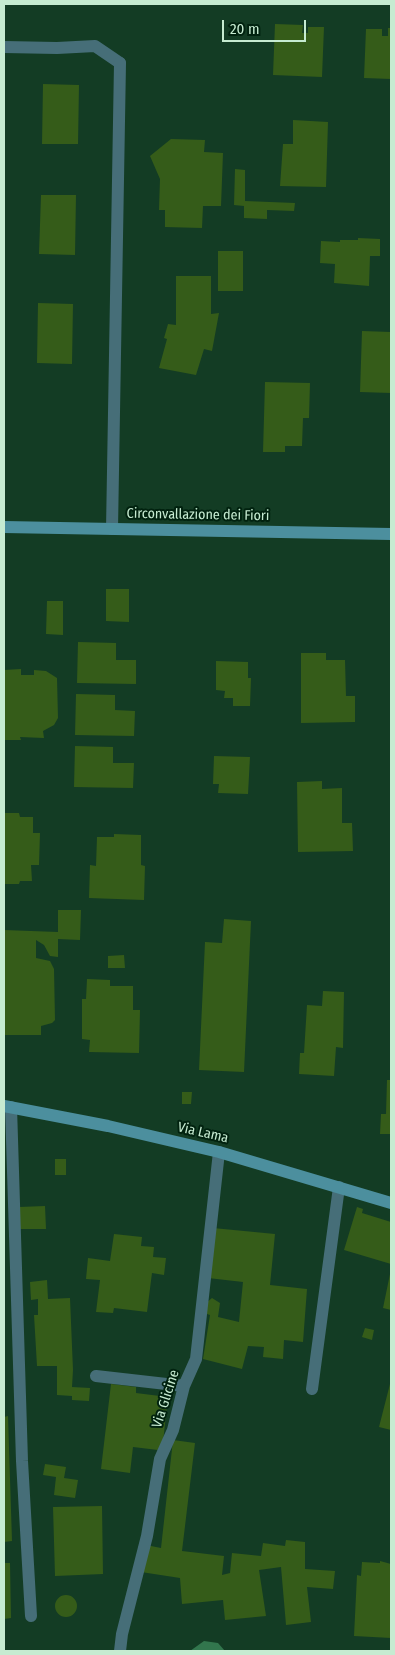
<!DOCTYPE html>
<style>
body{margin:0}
#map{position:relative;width:395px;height:1655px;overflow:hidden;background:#133c24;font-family:"Fira Sans Condensed",sans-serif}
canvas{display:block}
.frame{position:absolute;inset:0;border:5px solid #c6ebd1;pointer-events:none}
.scale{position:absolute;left:222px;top:20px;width:84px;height:22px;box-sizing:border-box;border:2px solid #c6ebd1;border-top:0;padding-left:6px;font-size:15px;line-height:18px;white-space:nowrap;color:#c6ebd1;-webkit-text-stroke:4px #01220f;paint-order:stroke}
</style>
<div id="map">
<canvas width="395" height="1655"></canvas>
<div class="frame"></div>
<div class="scale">20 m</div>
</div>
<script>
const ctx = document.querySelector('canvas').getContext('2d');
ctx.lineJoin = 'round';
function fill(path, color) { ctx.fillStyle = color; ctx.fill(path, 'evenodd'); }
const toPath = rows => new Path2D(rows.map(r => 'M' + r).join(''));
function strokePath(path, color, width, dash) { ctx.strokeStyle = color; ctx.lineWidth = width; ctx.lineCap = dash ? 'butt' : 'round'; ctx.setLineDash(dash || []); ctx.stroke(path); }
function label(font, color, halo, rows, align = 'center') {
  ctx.font = font + ' "Fira Sans Condensed",sans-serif'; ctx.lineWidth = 4; ctx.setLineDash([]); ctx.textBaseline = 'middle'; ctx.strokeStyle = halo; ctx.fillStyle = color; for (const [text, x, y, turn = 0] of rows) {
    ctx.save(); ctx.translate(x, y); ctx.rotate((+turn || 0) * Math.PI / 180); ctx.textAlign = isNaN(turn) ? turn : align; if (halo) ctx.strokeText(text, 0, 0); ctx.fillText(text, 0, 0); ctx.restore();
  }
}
fill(toPath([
 [204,1641,218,1643,225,1651,190,1651]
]), '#32764d');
fill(toPath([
 [275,24,303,25,302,33,308,33,308,27,324,27,322,77,273,75],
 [388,28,391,28,391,79,364,78,366,29,382,29,382,36,388,36],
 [43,84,79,85,78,144,42,144],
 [293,120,328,122,326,187,280,186,283,144,293,144],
 [171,139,205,140,204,152,223,153,221,206,203,206,202,228,165,227,165,210,159,210,160,179,150,156],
 [235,169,245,170,245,201,295,203,294,211,267,210,267,219,244,218,244,206,234,205],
 [41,195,76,195,75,255,39,254],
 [358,238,380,239,380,256,370,256,369,286,334,283,335,264,320,263,321,241,340,242,340,240,358,240],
 [218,251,243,251,243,291,218,291],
 [176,276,211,276,211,314,219,313,212,351,204,349,196,375,159,368,167,339,164,338,168,324,176,325],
 [38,303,73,304,72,364,37,363],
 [362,331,391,332,391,393,360,392],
 [265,382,310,383,309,418,303,418,302,446,285,446,285,452,263,452],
 [106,589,129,589,129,622,106,621],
 [47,601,63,601,63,635,46,634],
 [78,642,116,643,116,660,136,660,136,684,77,683],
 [301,653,326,653,326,660,345,660,346,696,355,696,355,722,301,723],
 [216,661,248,662,248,678,251,678,250,706,233,706,233,698,224,698,225,691,216,690],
 [21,669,21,675,34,675,34,670,46,671,57,678,58,718,54,725,43,731,44,738,20,737,21,740,4,740,4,670],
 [76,694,115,695,115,710,135,711,134,736,75,735],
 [75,746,113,747,113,763,134,763,133,788,74,787],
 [214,756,250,757,248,794,218,793,219,784,213,784],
 [322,781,322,789,342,788,342,823,352,823,353,851,298,852,297,782],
 [4,813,19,813,20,817,33,817,33,833,40,833,39,865,31,865,32,881,20,881,19,884,4,884],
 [114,834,141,835,141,865,145,866,144,900,89,898,90,865,96,866,97,837,114,837],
 [58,910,81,910,80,940,58,939,58,957,50,956,44,945,36,940,36,958,50,961,54,969,55,1020,52,1023,41,1026,41,1035,4,1035,4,930,58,932],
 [224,919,251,921,244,1072,199,1070,205,942,222,943],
 [124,955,125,968,108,968,108,956],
 [87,979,110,980,110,986,133,986,133,1010,140,1010,139,1053,89,1052,90,1040,82,1039,82,999,86,999],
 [323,991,344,992,343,1048,336,1047,334,1076,299,1074,300,1053,304,1053,307,1005,322,1006],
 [387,1080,391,1080,391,1134,380,1134,381,1114,386,1114],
 [182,1092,192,1092,191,1104,182,1104],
 [55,1159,66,1159,66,1175,55,1175],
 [45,1206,46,1229,20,1229,19,1207],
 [357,1207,363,1209,362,1213,391,1222,391,1264,344,1250],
 [213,1228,275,1234,270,1285,307,1289,303,1342,284,1340,283,1359,263,1357,264,1347,248,1346,242,1369,203,1359,210,1315,204,1313,206,1303,212,1298,220,1303,218,1317,239,1322,243,1282,208,1278],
 [114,1234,142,1237,141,1246,154,1247,153,1257,166,1258,164,1275,152,1273,147,1312,114,1308,113,1313,96,1312,100,1280,86,1279,88,1258,110,1261],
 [390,1274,391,1274,391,1310,383,1308],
 [47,1280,48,1299,70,1298,73,1370,72,1387,90,1388,89,1401,72,1400,72,1396,57,1395,57,1366,37,1366,34,1315,38,1315,38,1299,31,1300,30,1282],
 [365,1328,374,1330,372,1340,362,1337],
 [391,1380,391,1430,379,1427],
 [111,1384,136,1387,136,1393,168,1397,163,1442,158,1450,133,1447,130,1473,101,1469],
 [8,1416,12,1541,4,1542,4,1417],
 [173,1440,195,1443,182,1551,224,1556,222,1575,230,1573,232,1553,261,1556,263,1543,285,1546,286,1540,305,1542,305,1569,335,1571,333,1589,307,1587,311,1622,286,1625,281,1567,259,1570,266,1616,225,1620,223,1600,182,1604,180,1578,141,1572,146,1545,161,1548],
 [45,1464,66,1467,64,1478,78,1480,75,1498,54,1495,56,1477,43,1475],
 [102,1506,103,1574,55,1576,53,1507],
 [380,1561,391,1564,391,1638,354,1636,357,1575,361,1576,362,1562,380,1563],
 [4,1563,10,1563,11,1618,4,1619],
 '55 1606a11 11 0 1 1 22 0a11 11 0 1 1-22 0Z'
]), '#355c19');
strokePath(toPath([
 [4,47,57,48,95,46,120,63]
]), '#466e78', 12);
strokePath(toPath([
 [112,529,120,63],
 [11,1107,22,1461,31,1616],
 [96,1376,184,1386],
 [312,1389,339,1187],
 [120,1651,122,1634,147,1536,160,1459,173,1430,184,1386,196,1359,219,1152]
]), '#466e78', 12);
strokePath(toPath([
 [4,527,391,534],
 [4,1106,108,1126,219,1152,391,1203]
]), '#4c8f9e', 12);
label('14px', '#c6ebd1', '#01220f', [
 ["Circonvallazione dei Fiori",198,515,1],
 ["Via Lama",203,1133,13],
 ["Via Glicine",166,1399,-72]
]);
</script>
